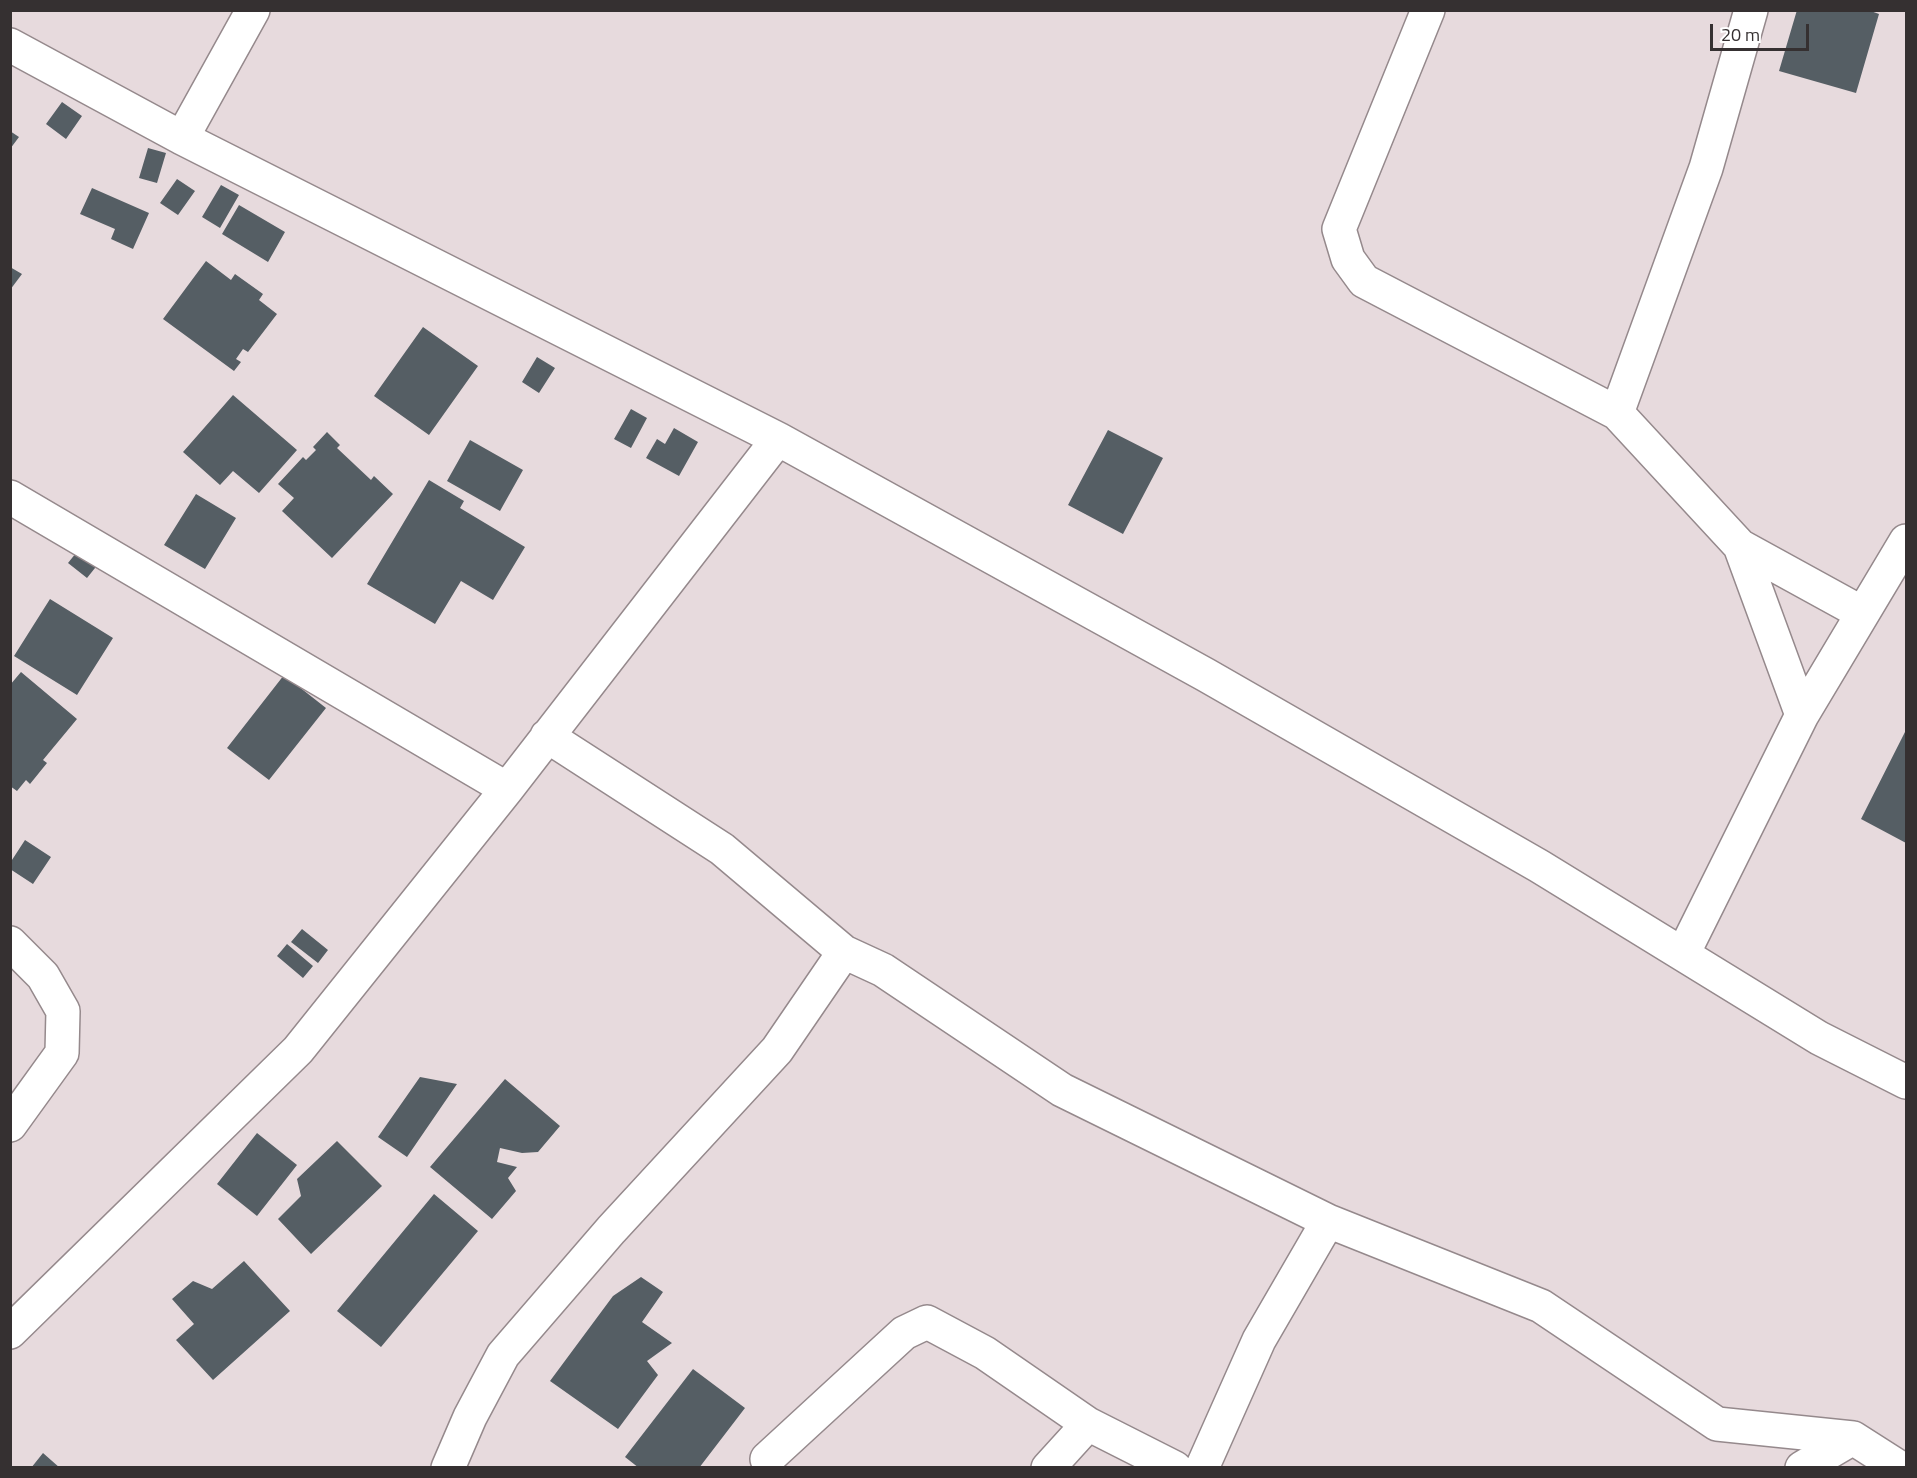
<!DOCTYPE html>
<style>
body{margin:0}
#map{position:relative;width:1917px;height:1478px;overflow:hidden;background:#e7dadd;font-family:"Titillium Web",sans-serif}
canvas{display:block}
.frame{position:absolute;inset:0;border:12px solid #353031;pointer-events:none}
.scale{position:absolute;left:1710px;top:24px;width:99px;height:27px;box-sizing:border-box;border:3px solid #353031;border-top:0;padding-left:8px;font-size:18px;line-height:21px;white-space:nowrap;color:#353031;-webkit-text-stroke:4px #fff;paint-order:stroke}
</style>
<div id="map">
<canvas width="1917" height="1478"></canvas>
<div class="frame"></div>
<div class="scale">20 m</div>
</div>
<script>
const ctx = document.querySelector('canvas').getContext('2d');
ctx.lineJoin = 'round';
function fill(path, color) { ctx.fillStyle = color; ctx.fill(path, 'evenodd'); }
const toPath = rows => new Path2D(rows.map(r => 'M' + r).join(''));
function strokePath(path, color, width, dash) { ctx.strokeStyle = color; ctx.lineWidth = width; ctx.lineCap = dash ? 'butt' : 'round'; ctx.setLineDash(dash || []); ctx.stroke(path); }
fill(toPath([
 [1797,10,1868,10,1879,14,1856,93,1779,71],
 [62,102,82,116,66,139,46,124],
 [10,131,19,137,10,149],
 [148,148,166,153,157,183,139,178],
 [177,179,195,191,178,215,160,203],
 [221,185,239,195,220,228,202,217],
 [92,188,149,213,133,249,111,239,115,229,80,214],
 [239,205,285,232,268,262,222,234],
 [206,261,231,280,235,274,263,294,259,300,277,314,248,352,243,349,236,359,241,362,234,371,163,319],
 [10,267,22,274,10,290],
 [423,327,478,366,429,435,374,396],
 [537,357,555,368,539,393,522,382],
 [233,395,297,450,259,493,233,471,220,485,183,452],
 [631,409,647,418,631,448,614,439],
 [674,428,698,442,679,476,646,458,657,439,665,444],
 [1108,430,1163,458,1123,534,1068,505],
 [327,432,340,445,337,448,371,480,374,476,393,494,332,558,282,511,294,498,278,484,303,457,306,460,316,450,313,447],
 [470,440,523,470,500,511,447,481],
 [429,480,464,501,460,508,525,547,493,600,461,581,435,624,367,584],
 [196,494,236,518,205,569,164,545],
 [84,543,103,558,87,578,68,563],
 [50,599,113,638,77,695,14,656],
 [21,672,77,719,43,760,47,763,30,784,26,780,17,791,10,786,10,685],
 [284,675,326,708,269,780,227,748],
 [1906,730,1906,843,1861,819],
 [25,840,51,857,33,884,10,869,10,863],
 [302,929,328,950,318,963,291,942],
 [287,944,313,966,303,978,277,956],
 [420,1077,457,1084,407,1157,378,1137],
 [505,1079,560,1126,538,1152,522,1153,500,1148,497,1162,517,1167,508,1178,516,1191,492,1219,430,1167],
 [257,1133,297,1165,257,1216,217,1184],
 [337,1141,382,1186,311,1254,278,1219,301,1196,297,1179],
 [434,1194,478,1231,381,1347,337,1311],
 [244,1261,290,1311,213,1380,176,1340,194,1324,172,1299,193,1281,212,1289],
 [641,1277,663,1292,642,1322,672,1343,647,1361,658,1375,618,1429,550,1381,613,1296],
 [693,1369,745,1408,699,1468,639,1468,625,1457],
 [43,1453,60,1468,31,1468]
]), '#555e64');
const minor = toPath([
 [1428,10,1339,229,1348,259,1364,281,1617,413,1740,546,1862,613],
 [10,45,182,138,778,439,1206,675,1539,866,1819,1038,1906,1082],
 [182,138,253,10],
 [1617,413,1706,168,1751,10],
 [10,497,507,789],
 [1740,546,1802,715],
 [547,736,722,849,844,952,883,970,1062,1090,1328,1221,1541,1306,1717,1424,1853,1438,1900,1468],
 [10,943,43,976,63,1011,62,1053,10,1125],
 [1683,954,1802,715,1906,541],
 [10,1332,298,1050,507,789,778,439],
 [767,1459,904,1333,927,1322,985,1353,1088,1424,1175,1468],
 [448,1468,470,1417,503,1355,611,1230,777,1050,844,952],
 [1048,1468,1088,1424],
 [1202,1468,1259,1340,1328,1221],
 [1802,1468,1853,1438]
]);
strokePath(minor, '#95898c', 36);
strokePath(minor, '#fff', 33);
</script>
